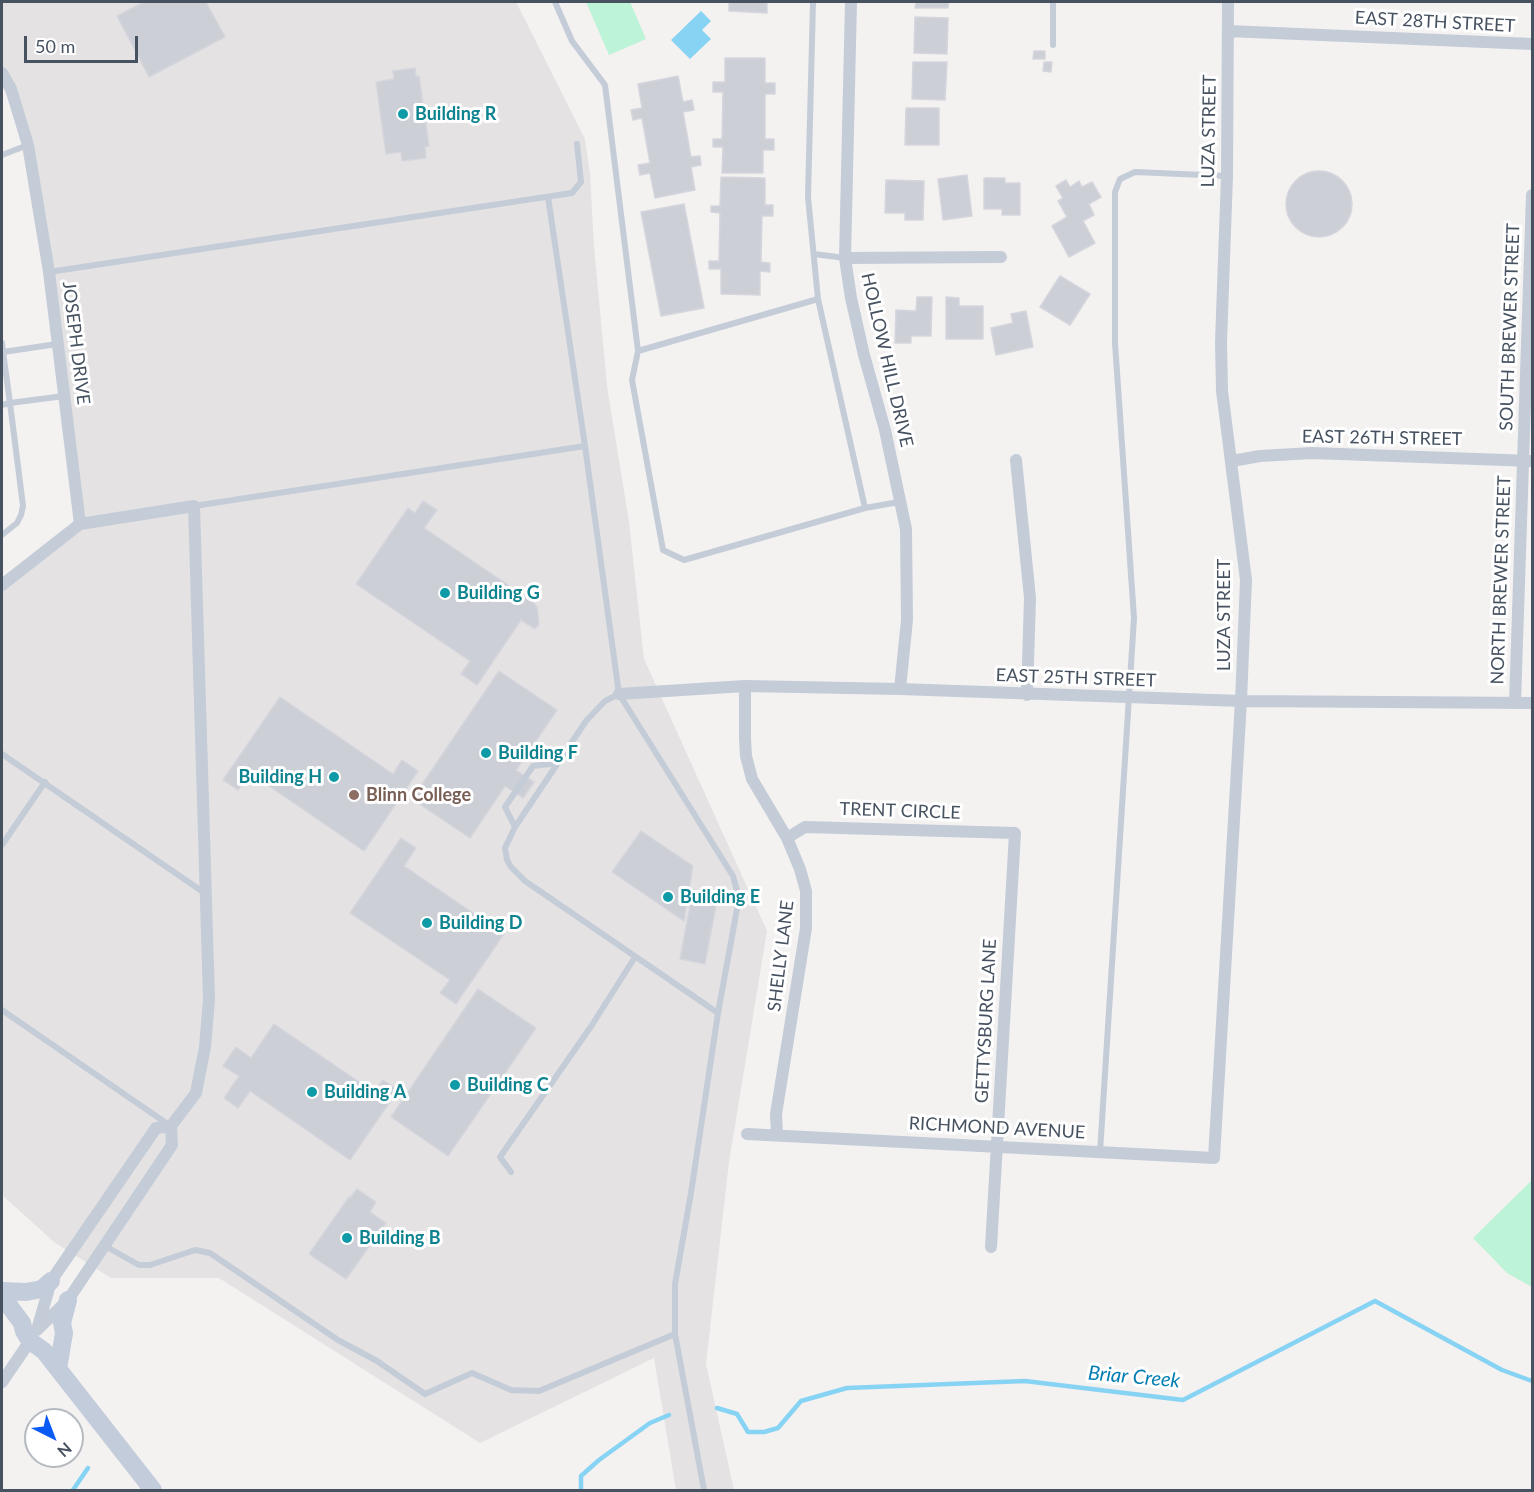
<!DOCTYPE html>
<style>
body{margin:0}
#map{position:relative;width:1534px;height:1492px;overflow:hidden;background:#f4f1f1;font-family:Lato,sans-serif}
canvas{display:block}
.frame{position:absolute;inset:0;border:3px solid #475261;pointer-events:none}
.north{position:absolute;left:24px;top:1408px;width:60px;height:60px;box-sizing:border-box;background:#fff;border:2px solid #b5bac0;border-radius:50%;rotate:138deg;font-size:16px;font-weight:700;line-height:24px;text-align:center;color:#475261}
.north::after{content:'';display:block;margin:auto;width:21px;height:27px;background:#0a5bf5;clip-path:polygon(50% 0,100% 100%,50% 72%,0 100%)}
.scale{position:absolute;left:24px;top:36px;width:114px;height:27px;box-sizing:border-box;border:3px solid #475261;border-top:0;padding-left:8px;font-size:18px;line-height:21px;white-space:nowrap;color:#475261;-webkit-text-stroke:4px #fff;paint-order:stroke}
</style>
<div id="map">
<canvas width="1534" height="1492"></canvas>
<div class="frame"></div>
<div class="north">N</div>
<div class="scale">50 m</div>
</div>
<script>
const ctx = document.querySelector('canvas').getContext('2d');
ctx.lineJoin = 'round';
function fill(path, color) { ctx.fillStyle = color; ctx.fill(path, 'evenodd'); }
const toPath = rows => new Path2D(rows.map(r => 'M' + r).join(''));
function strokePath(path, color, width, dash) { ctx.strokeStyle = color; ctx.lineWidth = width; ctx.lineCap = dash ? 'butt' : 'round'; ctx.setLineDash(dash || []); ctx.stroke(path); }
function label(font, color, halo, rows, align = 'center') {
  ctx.font = font + ' Lato,sans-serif'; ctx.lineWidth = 6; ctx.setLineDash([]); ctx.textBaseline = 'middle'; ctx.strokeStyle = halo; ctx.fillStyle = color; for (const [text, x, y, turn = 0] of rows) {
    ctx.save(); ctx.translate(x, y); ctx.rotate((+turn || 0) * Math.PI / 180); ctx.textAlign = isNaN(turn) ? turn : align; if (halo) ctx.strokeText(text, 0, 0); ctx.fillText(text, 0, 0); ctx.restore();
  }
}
fill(toPath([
 [2,2,516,2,585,139,590,174,594,246,607,386,629,522,644,659,767,931,729,1162,706,1364,734,1490,676,1490,654,1358,480,1443,219,1278,111,1278,54,1242,2,1195,2,582,80,524,28,145,2,85]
]), '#e5e2e3');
fill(toPath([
 [586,2,630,2,646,39,609,55],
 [1532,1180,1532,1287,1507,1273,1473,1238]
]), '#bdf3d7');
fill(toPath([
 [701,11,711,21,702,30,711,39,690,59,671,40]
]), '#87d3f4');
strokePath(toPath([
 [717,1408,737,1414,748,1432,764,1432,778,1428,801,1401,847,1388,1025,1381,1183,1400,1375,1301,1502,1370,1532,1381],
 [73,1490,88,1468],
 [581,1490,581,1476,599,1460,650,1423,669,1415]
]), '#87d3f4', 4.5);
const building = toPath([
 [144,2,206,2,225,37,149,77,117,16,144,2],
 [729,2,778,2,767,2,767,13,729,11,729,2],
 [916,2,949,2,948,8,915,8,916,2],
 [915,17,948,18,947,54,914,53,915,17],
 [1034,51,1045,51,1045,59,1033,59,1034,51],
 [725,58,765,58,765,83,775,83,775,94,765,94,765,139,774,139,774,150,763,150,763,173,722,173,723,147,713,147,713,139,722,139,723,92,713,92,713,82,725,82,725,58],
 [913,62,947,62,945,100,912,99,913,62],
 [1044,62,1052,62,1051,72,1043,71,1044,62],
 [415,68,416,77,419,76,429,146,425,147,426,158,402,161,401,152,386,154,376,82,394,79,393,71,415,68],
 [678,76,683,102,692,100,694,110,683,112,691,157,700,156,701,165,691,167,695,190,655,198,650,173,640,175,638,165,650,163,642,118,633,120,631,110,642,108,638,84,678,76],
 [906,108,939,108,939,145,905,145,906,108],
 '1286 204a33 33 0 1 1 66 0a33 33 0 1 1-66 0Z',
 [967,175,972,216,943,220,938,179,967,175],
 [721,177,765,178,765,205,773,205,773,216,762,216,761,262,770,263,770,272,760,271,760,295,721,294,721,269,709,269,709,261,719,261,720,213,711,212,711,206,720,206,721,177],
 [984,178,1005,178,1005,183,1020,183,1020,215,1002,215,1002,209,984,209,984,178],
 [886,180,924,181,923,220,905,220,905,213,885,213,886,180],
 [1066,180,1070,187,1079,181,1082,187,1092,182,1101,197,1089,204,1094,215,1083,221,1095,243,1069,257,1052,226,1067,217,1058,201,1063,198,1056,186,1066,180],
 [684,204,704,308,661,316,641,212,684,204],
 [1060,276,1090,294,1070,325,1040,307,1060,276],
 [917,297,932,297,931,336,911,336,911,343,895,343,896,310,916,311,917,297],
 [946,297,959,298,959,306,983,306,983,339,946,339,946,297],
 [1026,311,1033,347,996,355,991,328,1013,323,1011,314,1026,311],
 [423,501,437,510,424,528,533,602,537,607,539,624,535,629,521,620,477,685,461,674,470,661,356,584,408,508,415,513,423,501],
 [499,671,557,710,516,770,534,782,523,798,505,786,470,838,412,799,499,671],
 [280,697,393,774,402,760,418,771,364,851,250,773,238,790,223,780,280,697],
 [641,831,693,866,684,921,612,872,641,831],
 [401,838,416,848,404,866,504,934,456,1004,440,993,450,980,350,913,401,838],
 [693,890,718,895,705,964,680,959,693,890],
 [478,989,536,1028,448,1156,391,1117,478,989],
 [274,1024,374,1092,383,1080,398,1090,350,1160,250,1091,238,1108,224,1098,239,1076,223,1066,236,1047,251,1058,274,1024],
 [357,1189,376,1202,370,1212,386,1223,346,1279,309,1254,349,1197,350,1198,357,1189]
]);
fill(building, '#cdcfd7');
strokePath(building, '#d5d6dd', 1.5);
strokePath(toPath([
 [555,2,572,41,605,85,638,351,632,380,663,550,684,560,865,508,899,502],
 [813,2,808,197,818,299,865,508],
 [1053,45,1053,2],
 [2,155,28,145],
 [548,197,585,446,619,694,733,876,739,898,718,1013,691,1193,675,1284,675,1334,704,1490],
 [814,254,845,258],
 [49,272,572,193,581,182,577,144],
 [2,343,3,352,57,344],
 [638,351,818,299],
 [2,353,3,352,10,403,64,396],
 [2,405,10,403,23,506,21,515,17,523,2,535],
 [194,506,585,446],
 [619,694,605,701,586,721,515,827,505,848,507,860,511,867,525,881,718,1013],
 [2,754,206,894],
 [515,827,505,807,533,766,558,763],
 [2,845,45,782],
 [2,1010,169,1125],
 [1100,1152,1134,618,1115,343,1115,192,1120,179,1135,172,1227,176],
 [511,1172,500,1157,592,1025,635,957],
 [105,1246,139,1265,150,1265,195,1250,210,1253,338,1340,377,1361,425,1394,472,1373,511,1390,539,1391,675,1334]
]), '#c4ccd7', 6);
strokePath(toPath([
 [851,2,845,258,851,298,864,355,885,430,906,529,907,620,900,689],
 [1228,31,1532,44],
 [2,73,11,89,28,145,49,272,80,524],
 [845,258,1001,257],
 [1016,460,1030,598,1027,695],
 [1232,461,1260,456,1312,453,1532,461],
 [2,585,80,524,194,506,209,999,205,1047,196,1093,171,1126,172,1145,68,1300,37,1330],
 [745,686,745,739,746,756,752,779,787,838,800,869,806,891,806,928,776,1114,777,1134],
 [619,694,745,686,900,689,1241,701,1532,703],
 [1515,702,1532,195],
 [787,838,805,827,1015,833,991,1247],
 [747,1134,1214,1158,1241,701,1246,580,1222,391,1221,342,1227,176,1228,2],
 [37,1330,51,1281,156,1128,171,1126],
 [2,1382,30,1341]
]), '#c4ccd7', 12);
strokePath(toPath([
 [2,1291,26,1292,42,1289,51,1281],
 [2,1296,22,1323,24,1331,30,1341,44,1351,153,1490],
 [58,1369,64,1333,62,1323,68,1300]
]), '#c3ccdb', 18);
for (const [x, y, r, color] of [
 [403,114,6,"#0f9aa8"],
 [445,593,6,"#0f9aa8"],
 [486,753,6,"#0f9aa8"],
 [334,777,6,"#0f9aa8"],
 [354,795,6,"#8d6e63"],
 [668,897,6,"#0f9aa8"],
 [427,923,6,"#0f9aa8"],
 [455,1085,6,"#0f9aa8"],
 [312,1092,6,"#0f9aa8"],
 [347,1238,6,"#0f9aa8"]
]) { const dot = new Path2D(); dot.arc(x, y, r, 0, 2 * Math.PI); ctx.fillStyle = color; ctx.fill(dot); strokePath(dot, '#fff', 2); }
label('18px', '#475261', '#fff', [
 ["EAST 28TH STREET",1435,22,3],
 ["LUZA STREET",1209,131,-89],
 ["SOUTH BREWER STREET",1510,327,-88],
 ["JOSEPH DRIVE",76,343,83],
 ["HOLLOW HILL DRIVE",887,360,77],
 ["EAST 26TH STREET",1382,438,1],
 ["NORTH BREWER STREET",1501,580,-88],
 ["LUZA STREET",1224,615,-90],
 ["EAST 25TH STREET",1076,678,2],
 ["TRENT CIRCLE",900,811,2],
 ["SHELLY LANE",781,956,-83],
 ["GETTYSBURG LANE",986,1021,-87],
 ["RICHMOND AVENUE",997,1128,3]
]);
label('bold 18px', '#0d838f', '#fff', [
 ["Building R",415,114],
 ["Building G",457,593],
 ["Building F",498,753],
 ["Building H",322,777,"right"],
 ["Building E",680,897],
 ["Building D",439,923],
 ["Building C",467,1085],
 ["Building A",324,1092],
 ["Building B",359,1238]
], 'left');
label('bold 18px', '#785e54', '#fff', [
 ["Blinn College",366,795]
], 'left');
label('italic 20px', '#017db2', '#fff', [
 ["Briar Creek",1134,1377,5]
]);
</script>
